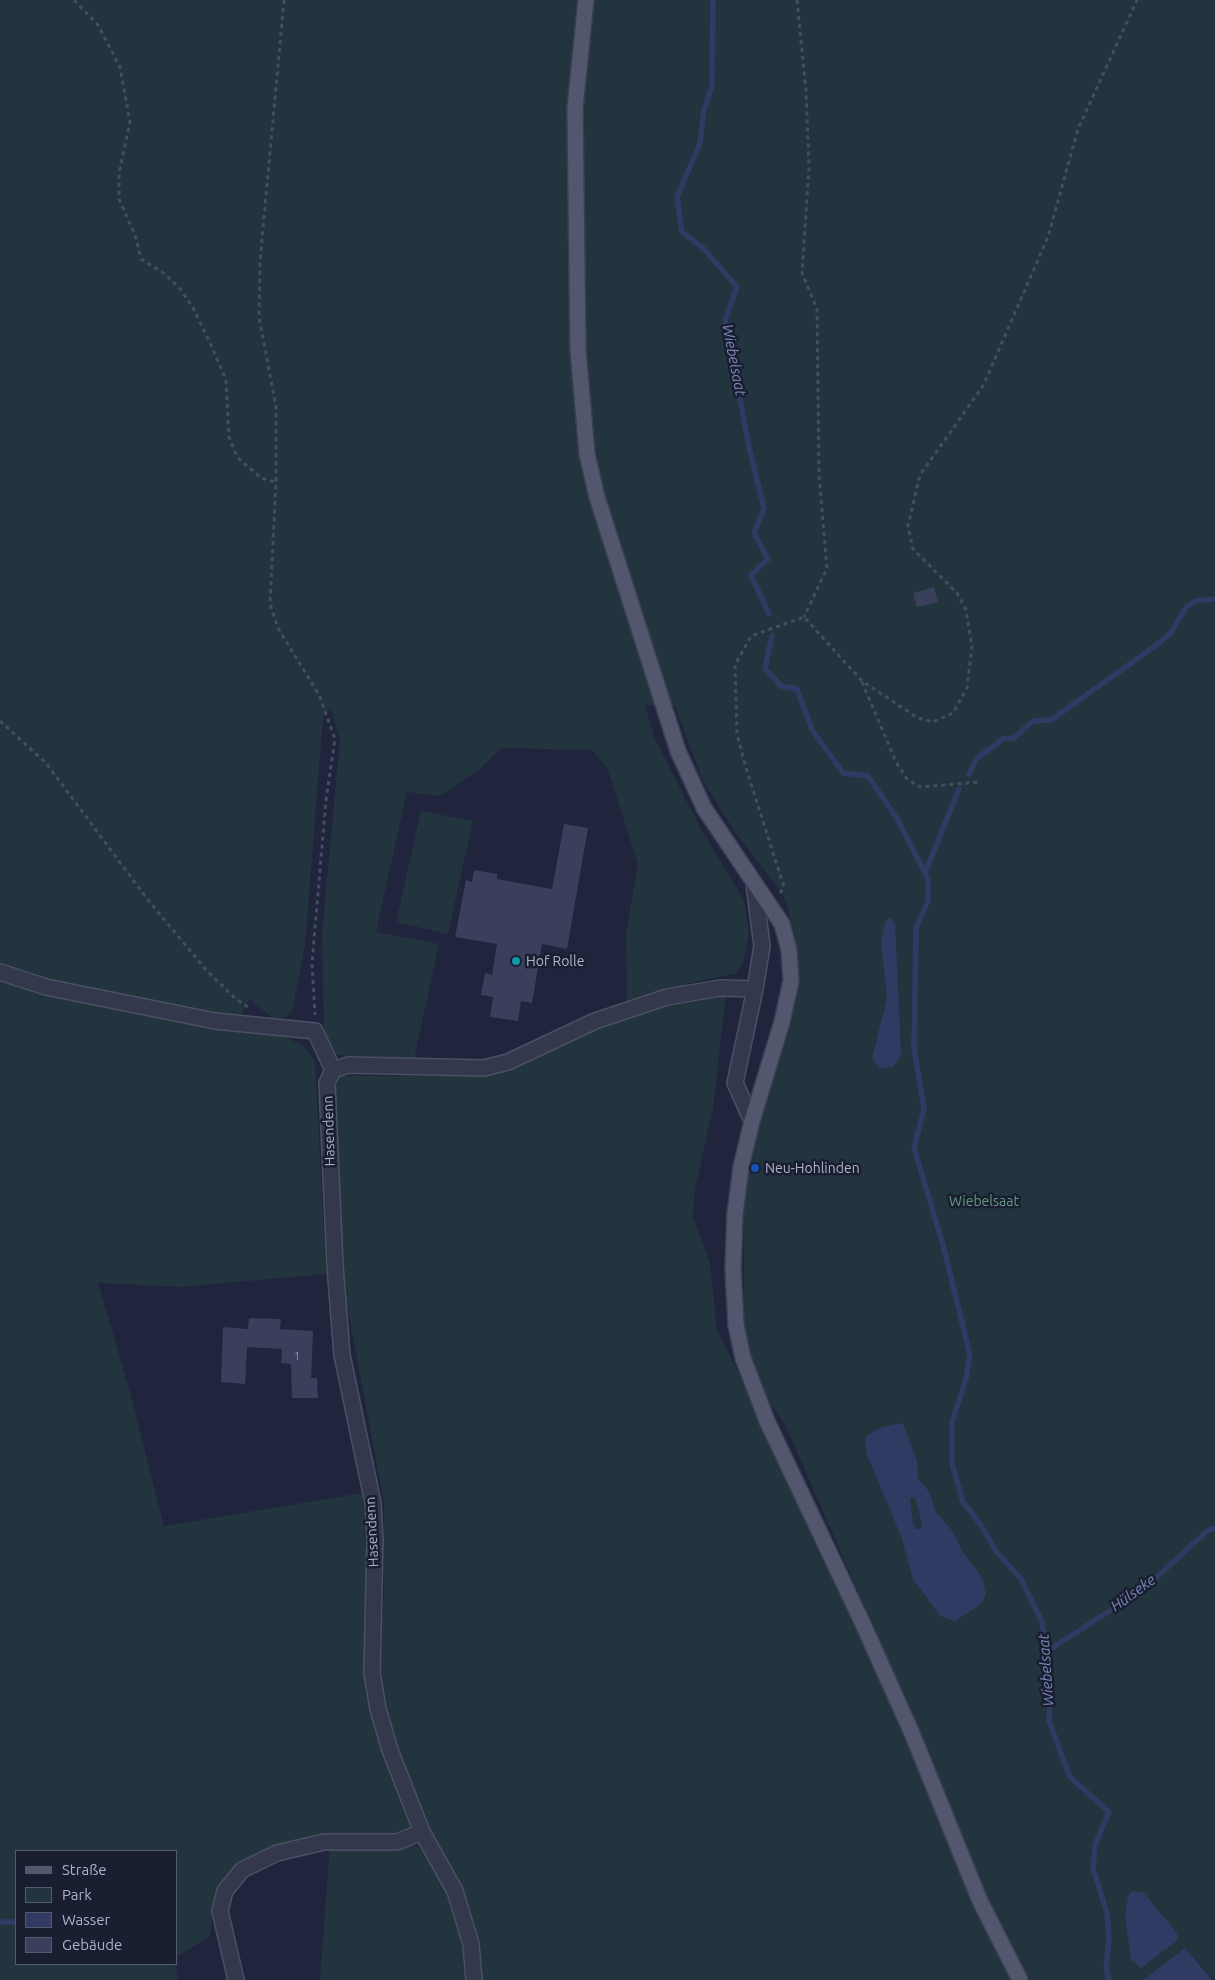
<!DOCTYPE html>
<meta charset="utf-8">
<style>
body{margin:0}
#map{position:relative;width:1215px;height:1980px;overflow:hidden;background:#20253d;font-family:Ubuntu,sans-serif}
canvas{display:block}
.legend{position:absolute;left:15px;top:1850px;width:162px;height:115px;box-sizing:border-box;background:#191e31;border:1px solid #555a6e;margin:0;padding:6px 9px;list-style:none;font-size:15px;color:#afb3c9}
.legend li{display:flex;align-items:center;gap:10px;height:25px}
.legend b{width:25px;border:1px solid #555a6e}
</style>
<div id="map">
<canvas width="1215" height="1980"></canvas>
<ul class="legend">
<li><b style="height:6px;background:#52576d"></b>Straße</li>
<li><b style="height:14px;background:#22343e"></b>Park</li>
<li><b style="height:14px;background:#313a63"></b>Wasser</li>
<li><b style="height:14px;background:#3a3f5b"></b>Gebäude</li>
</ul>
</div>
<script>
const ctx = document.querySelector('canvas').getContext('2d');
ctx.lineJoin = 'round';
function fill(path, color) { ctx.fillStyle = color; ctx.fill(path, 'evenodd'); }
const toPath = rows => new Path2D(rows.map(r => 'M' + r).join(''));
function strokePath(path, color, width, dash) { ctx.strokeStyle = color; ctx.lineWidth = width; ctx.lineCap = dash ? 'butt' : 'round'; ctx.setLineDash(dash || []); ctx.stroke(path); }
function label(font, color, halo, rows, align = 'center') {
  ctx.font = font + ' Ubuntu,sans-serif'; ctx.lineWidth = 5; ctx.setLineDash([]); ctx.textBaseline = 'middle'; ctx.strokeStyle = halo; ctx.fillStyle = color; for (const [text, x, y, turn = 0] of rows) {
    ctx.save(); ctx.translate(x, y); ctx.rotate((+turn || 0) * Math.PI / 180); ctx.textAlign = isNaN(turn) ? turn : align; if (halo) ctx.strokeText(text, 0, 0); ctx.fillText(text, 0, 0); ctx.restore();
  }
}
fill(toPath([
 [0,0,1215,0,1215,1980,1185,1948,1143,1980,1027,1980,985,1899,907,1704,785,1424,769,1402,744,1338,744,1200,759,1124,791,1024,800,980,795,935,784,896,733,829,703,781,675,706,645,705,654,737,700,827,744,900,749,933,742,966,735,974,702,980,627,1001,626,933,638,864,608,770,592,750,501,748,480,769,440,796,407,792,376,932,439,944,414,1060,335,1055,327,1047,324,1034,322,934,340,740,331,708,323,717,305,945,292,1012,286,1017,273,1018,249,999,235,1028,279,1033,303,1046,315,1061,326,1274,181,1287,98,1283,129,1388,164,1526,362,1493,368,1575,365,1670,369,1707,381,1750,415,1827,396,1837,325,1838,229,1878,216,1895,210,1936,176,1957,176,1851,16,1851,16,1964,175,1964,178,1980,0,1980],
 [421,811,473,821,448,934,396,922],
 [726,995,713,1108,695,1189,693,1216,710,1263,717,1331,761,1416,906,1733,949,1847,1012,1980,481,1980,474,1922,458,1884,426,1823,394,1746,379,1672,384,1590,384,1504,340,1266,333,1094,340,1076,486,1076,506,1071,604,1022,682,1000],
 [330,1845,425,1846,458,1915,467,1949,468,1980,320,1980]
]), '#22343e');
fill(toPath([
 [890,917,895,924,901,1055,893,1067,879,1068,872,1059,887,998,881,941,885,922],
 [903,1423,917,1461,918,1478,930,1493,935,1511,953,1532,963,1552,983,1579,986,1595,980,1605,955,1621,940,1616,913,1579,901,1536,867,1455,865,1437,882,1427],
 [910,1498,915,1498,917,1504,922,1524,920,1529,916,1529,913,1524],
 [1132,1891,1144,1893,1177,1933,1178,1940,1141,1968,1131,1960,1125,1915,1128,1897],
 [1185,1948,1213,1980,1143,1980]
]), '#313a63');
strokePath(toPath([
 [713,0,712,86,704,110,700,143,677,197,682,232,703,248,737,287,725,320,749,447,764,508,754,533,768,559,751,575,769,614],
 [772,636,765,669,781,686,797,689,812,730,843,773,868,776,898,820,928,879,928,901,916,928,914,1049,924,1109,914,1148,943,1245,970,1355,966,1379,952,1422,952,1464,963,1502,981,1525,995,1550,1021,1579,1042,1622,1050,1690,1049,1721,1070,1777,1109,1812,1095,1845,1093,1868,1107,1913,1109,1938,1106,1968,1109,1980],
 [969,774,976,759,1003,739,1014,738,1033,721,1051,720,1151,649,1170,634,1187,606,1196,601,1215,599],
 [925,873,959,789],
 [1046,1652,1145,1588,1207,1531,1215,1528],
 [0,1922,15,1922]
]), '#313a63', 5.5);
fill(toPath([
 [934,587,938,602,917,607,913,593],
 [564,824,588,828,567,949,542,944,532,1003,521,1001,518,1021,490,1017,493,997,481,995,485,973,492,975,497,944,455,937,466,880,472,882,474,870,497,874,497,879,552,889],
 [249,1318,281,1319,280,1329,313,1331,311,1378,317,1378,318,1398,292,1398,291,1364,281,1363,282,1349,247,1347,245,1384,221,1382,223,1327,248,1329]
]), '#3a3f5b');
const minor = toPath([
 [754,884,762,946,755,989],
 [0,972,46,987,215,1021,315,1031,333,1070],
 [333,1070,327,1083,335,1266,342,1355,373,1503,375,1540,372,1673,378,1709,390,1750,422,1832,455,1891,471,1944,474,1980],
 [333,1070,348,1065,484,1068,508,1062,595,1021,667,997,720,988,755,989,735,1083,752,1121],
 [236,1980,220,1911,225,1891,242,1870,277,1853,324,1842,397,1842,422,1832]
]);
const major = toPath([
 [586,0,575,108,578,350,587,454,597,497,678,751,704,808,782,924,789,950,791,981,782,1022,752,1121,741,1167,735,1214,733,1269,736,1325,743,1358,767,1421,863,1624,911,1731,980,1901,1020,1980]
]);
strokePath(minor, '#4c5064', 18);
strokePath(major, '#3a3f53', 18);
strokePath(toPath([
 [74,0,98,25,120,67,130,122,119,173,119,199,135,235,141,259,165,274,181,290,193,308,211,345,226,380,229,437,237,457,261,478,276,482],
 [284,0,260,261,259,317,276,407,276,482,270,604,278,628,319,695,335,739,326,800,312,963,315,1015],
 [797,0,806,91,809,167,802,273,817,309,819,476,827,568,804,617],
 [862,682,896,762,907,779,920,787,979,782],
 [0,721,46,763,148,900,207,971,236,999,248,1007],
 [780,893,784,887,746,768,737,734,735,665,751,636,804,617,862,681,918,718,933,722,953,713,967,688,972,646,966,610,957,593,913,549,908,526,920,475,983,386,1048,237,1078,129,1137,0]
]), '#40515b', 3, [4, 4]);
strokePath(minor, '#34384d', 15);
strokePath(major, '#52576d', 15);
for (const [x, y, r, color] of [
 [516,961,5,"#0f9aa8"],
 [755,1168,5,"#1a4fb4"]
]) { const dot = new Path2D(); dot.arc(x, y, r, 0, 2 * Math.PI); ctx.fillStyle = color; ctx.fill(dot); strokePath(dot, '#191e31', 2); }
label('11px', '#9296ae', null, [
 ["1",297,1356]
]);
label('14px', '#afb3c9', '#191e31', [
 ["Hof Rolle",526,961],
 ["Neu-Hohlinden",765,1168]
], 'left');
label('14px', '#afb3c9', '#191e31', [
 ["Hasendenn",329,1131,-92],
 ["Hasendenn",372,1532,-93]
]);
label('14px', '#649c7e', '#191e31', [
 ["Wiebelsaat",984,1201]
]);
label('italic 15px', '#7c87b8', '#191e31', [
 ["Wiebelsaat",734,360,79],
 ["Hülseke",1133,1593,-36],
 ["Wiebelsaat",1046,1670,-94]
]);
</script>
